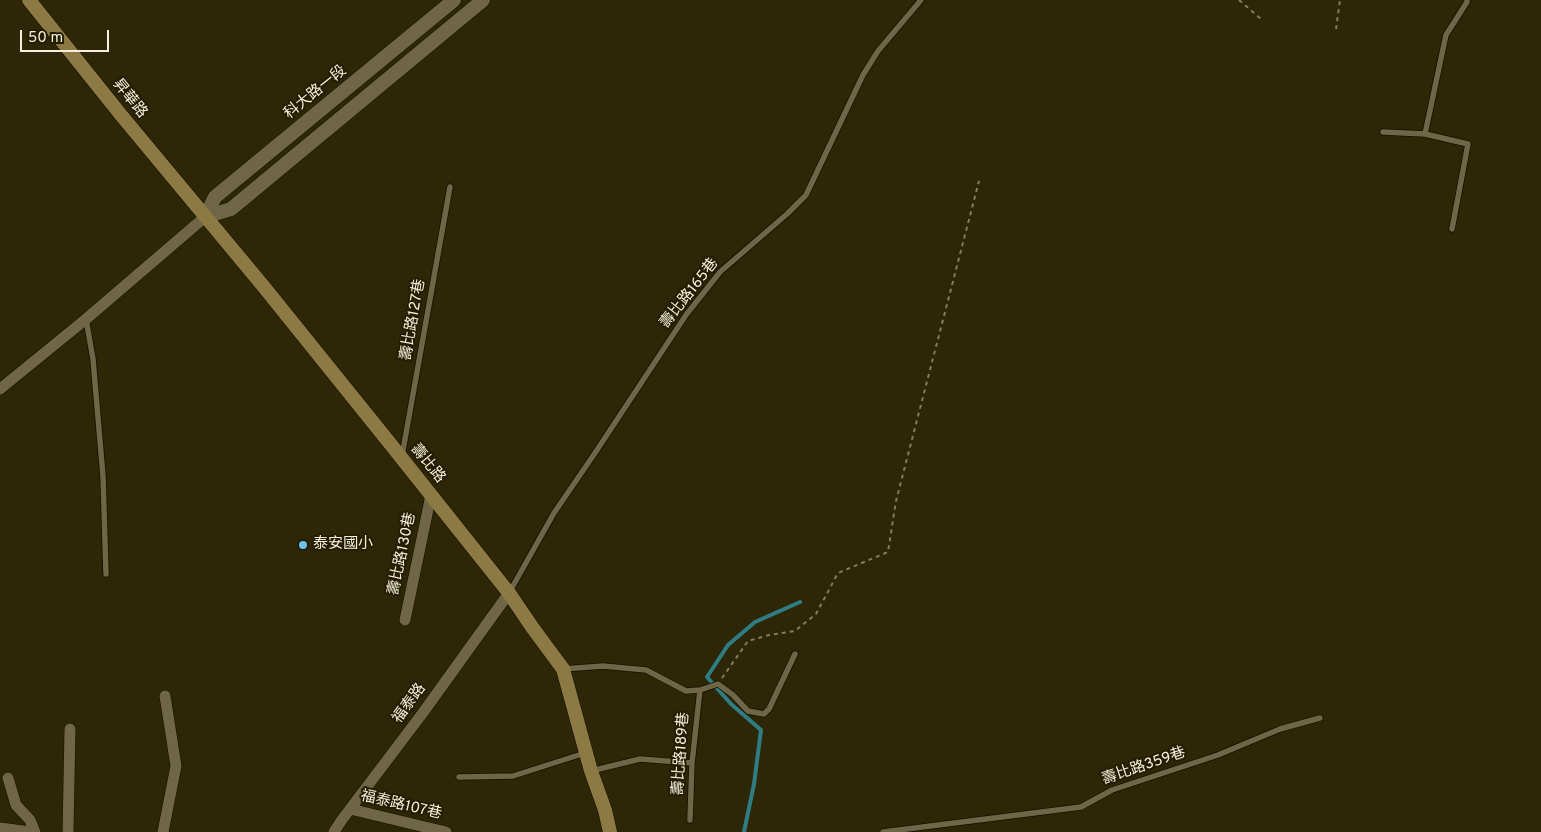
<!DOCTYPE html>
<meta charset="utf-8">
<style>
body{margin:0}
#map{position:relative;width:1541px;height:832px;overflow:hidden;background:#2d2607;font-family:Overpass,sans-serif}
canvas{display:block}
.scale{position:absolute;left:20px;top:30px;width:89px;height:22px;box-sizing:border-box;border:2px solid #f4f0de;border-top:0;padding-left:6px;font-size:15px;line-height:18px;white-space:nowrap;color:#f4f0de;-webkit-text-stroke:4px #241d00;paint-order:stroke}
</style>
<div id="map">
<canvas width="1541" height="832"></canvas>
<div class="scale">50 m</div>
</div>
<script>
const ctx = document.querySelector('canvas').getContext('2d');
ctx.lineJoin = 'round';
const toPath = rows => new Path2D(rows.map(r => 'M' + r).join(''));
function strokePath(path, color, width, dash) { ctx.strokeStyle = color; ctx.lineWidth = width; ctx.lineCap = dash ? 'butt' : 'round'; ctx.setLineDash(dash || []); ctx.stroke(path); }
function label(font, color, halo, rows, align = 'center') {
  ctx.font = font + ' Overpass,"Noto Sans TC",sans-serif'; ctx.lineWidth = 4; ctx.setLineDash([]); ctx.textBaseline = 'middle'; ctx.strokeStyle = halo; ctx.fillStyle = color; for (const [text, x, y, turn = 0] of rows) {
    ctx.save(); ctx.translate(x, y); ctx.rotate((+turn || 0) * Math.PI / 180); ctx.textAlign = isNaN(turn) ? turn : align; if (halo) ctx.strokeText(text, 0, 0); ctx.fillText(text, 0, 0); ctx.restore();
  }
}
strokePath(toPath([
 [744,832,754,784,761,730,731,704,707,677,728,645,755,622,800,602]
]), '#2f7d83', 4);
const service = toPath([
 [1383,132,1425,134,1468,144,1452,229],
 [1425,134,1446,35,1467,2,1467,0],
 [86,319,93,359,103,476,106,574],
 [402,456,450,187],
 [509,593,554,513,595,453,686,315,720,272,787,214,806,195,863,75,878,51,921,0],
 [563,669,603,666,646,670,686,691,700,690,718,684,733,695,748,711,764,714,769,709,795,654],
 [591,771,640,759,692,763],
 [459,777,513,776,585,753],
 [690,820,692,763,700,690],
 [883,832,1081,807,1112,790,1218,755,1280,729,1320,718]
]);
const minor = toPath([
 [0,389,86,319,205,217],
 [405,620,431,495],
 [8,778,16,805,30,820,35,832],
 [350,809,446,832],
 [0,828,31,832],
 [68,832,70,729],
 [163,832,176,766,165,696],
 [334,832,341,821,422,714,509,593]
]);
const tertiary = toPath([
 [205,217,231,209,483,0],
 [205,217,215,197,454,0]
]);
const secondary = toPath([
 [29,0,121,115,264,287,388,441,509,593,532,627,563,669,591,771,605,810,610,832]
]);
strokePath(service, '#140f00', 7);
strokePath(minor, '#140f00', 12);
strokePath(tertiary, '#140f00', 15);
strokePath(secondary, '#140f00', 15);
strokePath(toPath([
 [1239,0,1261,19],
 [1336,29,1340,0],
 [722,678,748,641,769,635,795,631,816,614,838,573,888,552,896,501,979,181]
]), '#817c62', 2, [4, 4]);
strokePath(service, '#6e6647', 5.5);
strokePath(minor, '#6e6647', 11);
strokePath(tertiary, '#6e6647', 14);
strokePath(secondary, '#8c7943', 14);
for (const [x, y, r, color] of [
 [303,545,5,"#6bc3f2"]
]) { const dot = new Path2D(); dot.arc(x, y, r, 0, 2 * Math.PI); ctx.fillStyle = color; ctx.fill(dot); strokePath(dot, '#241d00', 2); }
label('15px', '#f4f0de', '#241d00', [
 ["科大路一段",316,93,-39],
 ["昇華路",129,99,51],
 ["壽比路165巷",690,294,-52],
 ["壽比路127巷",414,320,-80],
 ["壽比路",427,464,51],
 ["壽比路130巷",403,554,-78],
 ["福泰路",410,704,-54],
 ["壽比路189巷",682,754,-86],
 ["壽比路359巷",1144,767,-19],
 ["福泰路107巷",401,806,13]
]);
label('15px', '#f4f0de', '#241d00', [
 ["泰安國小",313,545]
], 'left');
</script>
